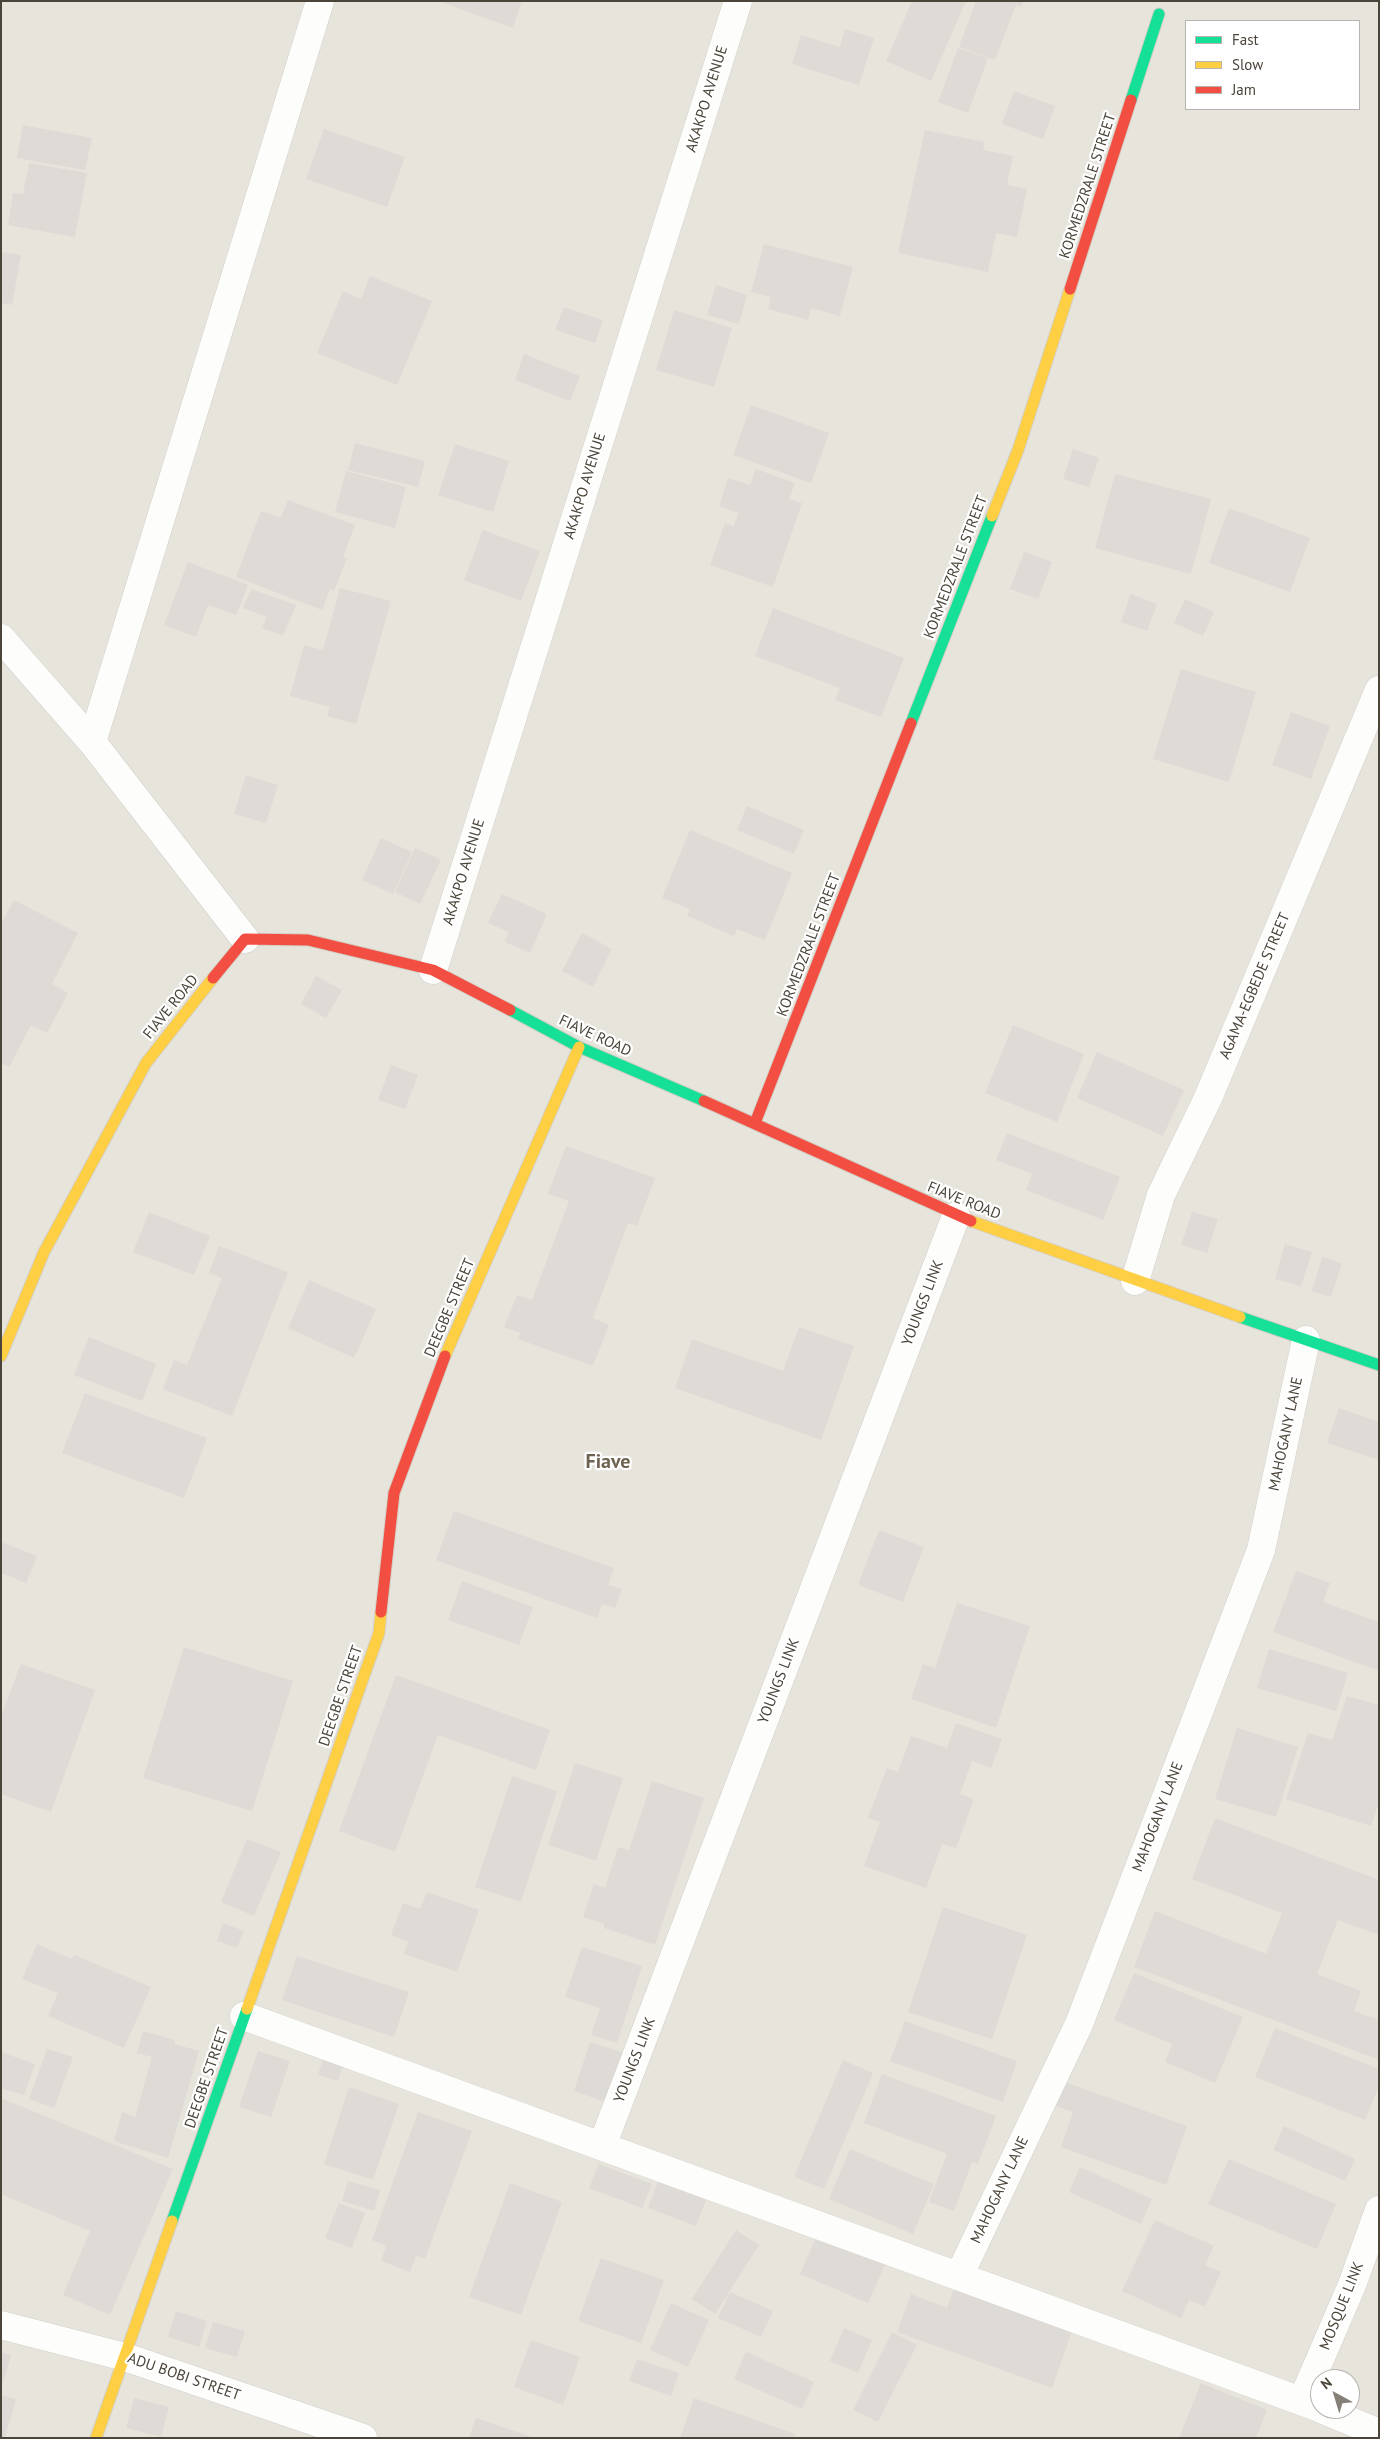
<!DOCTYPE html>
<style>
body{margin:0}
#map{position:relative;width:1380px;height:2439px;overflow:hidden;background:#f4f2ee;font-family:"PT Sans",sans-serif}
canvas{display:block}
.frame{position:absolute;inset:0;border:2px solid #4b4439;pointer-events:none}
.legend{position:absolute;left:1185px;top:20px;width:175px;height:90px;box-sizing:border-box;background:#fff;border:1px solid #b7b4b0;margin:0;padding:6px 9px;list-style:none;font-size:15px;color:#4b4439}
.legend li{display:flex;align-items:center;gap:10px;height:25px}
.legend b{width:25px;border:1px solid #b7b4b0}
.north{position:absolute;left:1310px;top:2369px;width:50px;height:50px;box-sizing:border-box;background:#fff;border:1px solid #b7b4b0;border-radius:50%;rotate:321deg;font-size:14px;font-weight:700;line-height:20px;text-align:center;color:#4b4439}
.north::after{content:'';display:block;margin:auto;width:18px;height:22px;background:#868178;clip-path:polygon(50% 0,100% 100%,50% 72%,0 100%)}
</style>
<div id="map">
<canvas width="1380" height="2439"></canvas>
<div class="frame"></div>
<ul class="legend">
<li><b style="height:6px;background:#16e098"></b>Fast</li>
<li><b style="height:6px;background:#ffcf43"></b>Slow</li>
<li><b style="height:6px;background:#f24e42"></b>Jam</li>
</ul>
<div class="north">N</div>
</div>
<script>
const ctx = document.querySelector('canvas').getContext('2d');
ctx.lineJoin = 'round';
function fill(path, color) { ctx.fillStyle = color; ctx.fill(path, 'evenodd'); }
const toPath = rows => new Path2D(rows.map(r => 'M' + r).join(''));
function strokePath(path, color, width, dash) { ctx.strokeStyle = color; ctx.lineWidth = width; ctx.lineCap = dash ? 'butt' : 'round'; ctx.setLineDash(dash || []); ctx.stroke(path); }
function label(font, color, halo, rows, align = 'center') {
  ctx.font = font + ' "PT Sans",sans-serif'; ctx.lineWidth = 4.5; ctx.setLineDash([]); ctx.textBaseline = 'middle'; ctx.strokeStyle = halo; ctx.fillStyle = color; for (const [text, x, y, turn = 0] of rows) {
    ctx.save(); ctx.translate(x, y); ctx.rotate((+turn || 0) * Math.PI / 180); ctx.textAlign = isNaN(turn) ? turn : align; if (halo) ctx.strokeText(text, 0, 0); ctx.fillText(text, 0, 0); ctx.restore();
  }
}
fill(toPath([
 [1,1,1379,1,1379,2438,1,2438],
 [1186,21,1359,21,1359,109,1186,109],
 [1320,2379,1350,2379,1350,2409,1320,2409]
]), '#e7e4dc');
fill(toPath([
 [438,1,522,1,513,28],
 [912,1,966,1,931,81,886,61],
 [976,1,1024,1,1021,7,1016,5,995,60,959,47],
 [845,29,874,38,859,85,792,64,801,35,840,47],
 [958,48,988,58,968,113,938,102],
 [1014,91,1055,106,1043,139,1002,124],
 [23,125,92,138,85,170,17,158],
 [324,129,405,157,387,207,306,179],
 [925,130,985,142,983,150,1013,156,1007,185,1027,189,1017,237,996,233,988,272,898,253],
 [29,163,87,173,75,237,8,225,13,193,23,194],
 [764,244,853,267,840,316,811,308,808,320,768,309,771,297,751,292],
 [1,252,21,255,12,305,1,303],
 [370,276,432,301,397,385,317,353,343,291,361,299],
 [716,285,747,295,739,324,707,315],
 [564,307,603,320,595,343,555,330],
 [674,310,732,328,714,387,656,370],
 [524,354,580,376,570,401,515,380],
 [751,405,829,433,811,483,733,455],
 [355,443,425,461,418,487,348,470],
 [455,444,509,461,493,512,438,495],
 [1073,449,1099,458,1089,487,1063,479],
 [756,469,795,483,789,499,802,503,773,587,710,565,725,523,734,526,738,513,719,506,728,478,750,485],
 [346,471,406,487,395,528,335,512],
 [1115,474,1211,499,1191,574,1095,548],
 [288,500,355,525,343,557,347,558,334,591,330,589,322,610,236,577,261,511,281,518],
 [1229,508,1310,538,1290,592,1209,563],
 [483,530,540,551,521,601,464,580],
 [1024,552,1052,562,1038,599,1010,589],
 [188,562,248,585,236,615,208,605,196,637,164,625],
 [340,588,391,601,356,724,327,716,330,707,290,696,304,645,323,650],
 [251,589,296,605,283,636,262,628,267,617,243,608],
 [1131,594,1157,604,1147,631,1121,622],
 [1185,599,1214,612,1203,636,1174,623],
 [773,608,904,658,881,717,835,700,840,688,755,656],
 [1181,669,1256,692,1229,782,1153,759],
 [1291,712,1330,726,1311,779,1272,765],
 [246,775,278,785,266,823,234,814],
 [747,806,804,830,794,854,737,830],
 [690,830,792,873,765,940,737,929,734,936,687,916,690,909,662,898],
 [381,838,412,852,393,894,362,880],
 [415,848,441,860,420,904,395,892],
 [502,894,547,914,530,953,505,942,509,932,488,923],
 [14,900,78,933,52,984,68,993,47,1033,31,1025,9,1067,1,1063,1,924],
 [582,933,612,949,593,987,562,971],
 [316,976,342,990,326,1018,301,1004],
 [1013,1025,1084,1054,1057,1122,985,1093],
 [1097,1052,1184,1090,1163,1136,1077,1098],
 [391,1065,418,1075,405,1109,378,1100],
 [1007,1133,1120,1177,1103,1220,1026,1190,1032,1174,996,1160],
 [566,1146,655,1178,637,1226,628,1223,593,1318,609,1325,593,1366,518,1339,520,1333,504,1327,517,1295,532,1300,569,1201,548,1194],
 [149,1212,210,1236,194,1275,133,1252],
 [1192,1212,1218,1219,1207,1253,1181,1245],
 [1285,1244,1312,1252,1301,1286,1275,1279],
 [219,1246,288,1272,232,1416,163,1389,174,1360,187,1365,222,1278,209,1273],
 [1322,1257,1342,1263,1331,1297,1312,1291],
 [309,1280,376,1309,354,1358,288,1328],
 [799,1327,854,1346,821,1440,675,1388,692,1339,783,1371],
 [89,1337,156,1364,142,1401,74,1375],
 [85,1393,207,1438,184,1498,62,1453],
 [1339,1408,1379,1422,1379,1460,1327,1443],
 [454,1511,614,1568,608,1585,622,1589,615,1608,602,1604,597,1618,436,1560],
 [879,1530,924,1547,903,1602,858,1585],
 [1,1542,37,1556,26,1583,1,1573],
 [1296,1571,1330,1583,1323,1602,1379,1622,1379,1671,1273,1632],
 [462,1581,533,1607,519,1645,448,1620],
 [957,1603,1030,1626,996,1728,911,1699,923,1664,935,1668],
 [184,1647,293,1681,252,1811,143,1778],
 [1269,1649,1348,1673,1336,1711,1257,1688],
 [21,1664,95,1690,51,1812,1,1794,1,1716],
 [396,1675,550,1730,536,1770,438,1735,395,1852,339,1831],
 [1347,1696,1379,1705,1379,1802,1371,1826,1286,1799,1308,1733,1332,1740],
 [956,1723,1002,1739,991,1768,972,1761,960,1794,974,1799,956,1848,942,1844,926,1888,864,1866,880,1822,868,1818,887,1768,898,1772,911,1736,947,1748],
 [1237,1728,1298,1747,1276,1817,1215,1799],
 [575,1763,623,1778,596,1861,548,1845],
 [512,1776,557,1791,521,1902,475,1887],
 [652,1781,704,1798,655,1945,604,1928,604,1924,583,1917,594,1884,605,1888,618,1847,629,1850],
 [1215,1818,1379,1880,1379,1935,1338,1920,1317,1974,1361,1991,1354,2011,1379,2020,1379,2060,1134,1967,1155,1911,1266,1954,1282,1913,1192,1879],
 [247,1839,281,1852,254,1916,221,1902],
 [427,1892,479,1910,457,1972,404,1954,408,1942,391,1935,403,1903,420,1909],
 [943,1907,1027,1935,992,2039,908,2012],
 [223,1923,244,1931,237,1948,217,1941],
 [37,1944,72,1959,74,1955,151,1987,124,2048,48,2016,58,1993,22,1979],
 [582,1947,642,1966,617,2043,591,2035,600,2008,565,1997],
 [297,1956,409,1992,394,2037,282,2000],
 [1134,1973,1243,2017,1215,2083,1165,2062,1172,2044,1114,2020],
 [905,2021,1017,2061,1003,2102,890,2061],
 [1275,2028,1379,2069,1379,2086,1365,2120,1255,2077],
 [143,2031,175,2040,174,2044,199,2051,168,2158,114,2141,122,2112,135,2117,152,2057,137,2053],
 [590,2042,630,2055,614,2105,574,2091],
 [47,2049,73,2057,54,2108,29,2099],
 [258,2051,290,2061,271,2117,239,2107],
 [1,2052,35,2064,24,2095,1,2088],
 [325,2052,345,2059,338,2081,318,2075],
 [843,2060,873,2073,824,2189,794,2177],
 [882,2074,996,2116,978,2164,972,2162,954,2211,929,2202,947,2154,864,2123],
 [1065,2082,1187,2126,1166,2185,1061,2147,1073,2112,1056,2106],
 [349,2087,399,2104,373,2180,324,2164],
 [1,2098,173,2169,110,2315,63,2295,90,2231,1,2194],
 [418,2112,472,2131,425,2259,416,2256,410,2272,381,2261,386,2246,372,2240],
 [1284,2126,1355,2159,1345,2181,1273,2150],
 [850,2149,934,2184,913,2234,829,2199],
 [1229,2159,1336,2204,1317,2249,1208,2204],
 [599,2164,652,2184,642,2208,589,2188],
 [1080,2167,1152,2199,1141,2224,1069,2192],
 [348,2181,380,2190,374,2211,342,2201],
 [658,2182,706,2200,696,2226,648,2208],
 [510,2183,562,2202,521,2315,469,2297],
 [339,2203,365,2213,352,2248,325,2238],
 [1155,2220,1214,2246,1205,2265,1221,2272,1205,2307,1189,2300,1181,2318,1122,2291],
 [736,2230,759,2245,715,2314,692,2299],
 [818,2233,886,2262,868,2303,800,2274],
 [601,2258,664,2280,641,2343,578,2321],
 [955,2286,1073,2328,1052,2388,897,2332,911,2294,947,2308],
 [730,2292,773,2311,761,2337,718,2318],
 [671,2303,709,2320,688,2367,650,2350],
 [176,2311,207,2321,199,2347,168,2337],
 [213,2322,245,2331,237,2357,205,2348],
 [844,2328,872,2340,858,2373,830,2361],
 [892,2332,917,2345,878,2422,853,2410],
 [531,2340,580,2357,563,2405,514,2387],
 [1,2352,11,2355,3,2383,1,2382],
 [746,2352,814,2382,802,2409,734,2379],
 [637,2359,679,2373,671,2396,629,2381],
 [1201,2383,1267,2410,1256,2438,1179,2438],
 [1,2395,16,2399,5,2438,1,2438],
 [134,2398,169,2407,161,2437,126,2428],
 [694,2398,795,2434,794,2438,680,2438],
 [476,2418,532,2437,532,2438,469,2438]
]), '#dedbd6');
const street = toPath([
 [1,638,92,742,245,939],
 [92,742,320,1],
 [433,970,738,1],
 [1135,1281,1161,1195,1208,1098,1379,690],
 [244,2016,1320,2408],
 [602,2146,956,1216],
 [959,2276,1079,2024,1261,1550,1306,1340],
 [1,2325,125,2357,363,2438],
 [1302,2401,1352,2285,1379,2210],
 [1321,2409,1379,2433]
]);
const fast = toPath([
 [1131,100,1159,14],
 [911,723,992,516],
 [510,1010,579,1047,704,1101],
 [1240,1317,1379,1365],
 [172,2221,247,2009]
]);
const slow = toPath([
 [992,516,1018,450,1070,289],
 [971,1221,1240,1317],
 [1,1356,44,1252,146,1063,213,978],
 [445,1356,579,1047],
 [247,2009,379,1633,381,1612],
 [96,2438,172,2221]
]);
const jam = toPath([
 [1070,289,1131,100],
 [213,978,245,939,308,940,433,970,510,1010],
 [704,1101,971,1221],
 [755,1123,911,723],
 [381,1612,394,1493,445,1356]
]);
strokePath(street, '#d2d0cb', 29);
strokePath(fast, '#d3cfc5', 13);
strokePath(slow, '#d3cfc5', 13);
strokePath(jam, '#d3cfc5', 13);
strokePath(street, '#fdfdfc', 28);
strokePath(fast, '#16e098', 11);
strokePath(slow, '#ffcf43', 11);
strokePath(jam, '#f24e42', 11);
label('15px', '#4b4439', '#fff', [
 ["AKAKPO AVENUE",707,99,-73],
 ["KORMEDZRALE STREET",1088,186,-72],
 ["AKAKPO AVENUE",585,486,-73],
 ["KORMEDZRALE STREET",956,567,-69],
 ["AKAKPO AVENUE",464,872,-73],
 ["KORMEDZRALE STREET",809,945,-69],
 ["AGAMA-EGBEDE STREET",1255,986,-67],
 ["FIAVE ROAD",171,1007,-51],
 ["FIAVE ROAD",595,1036,25],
 ["FIAVE ROAD",964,1201,22],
 ["YOUNGS LINK",923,1303,-69],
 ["DEEGBE STREET",450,1308,-67],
 ["MAHOGANY LANE",1286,1434,-78],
 ["YOUNGS LINK",779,1681,-69],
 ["DEEGBE STREET",341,1696,-71],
 ["MAHOGANY LANE",1158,1817,-69],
 ["YOUNGS LINK",635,2060,-69],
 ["DEEGBE STREET",207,2078,-71],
 ["MAHOGANY LANE",1000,2190,-65],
 ["MOSQUE LINK",1342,2306,-68],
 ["ADU BOBI STREET",184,2377,19]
]);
label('bold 20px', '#6e6250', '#fff', [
 ["Fiave",608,1462]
]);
</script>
